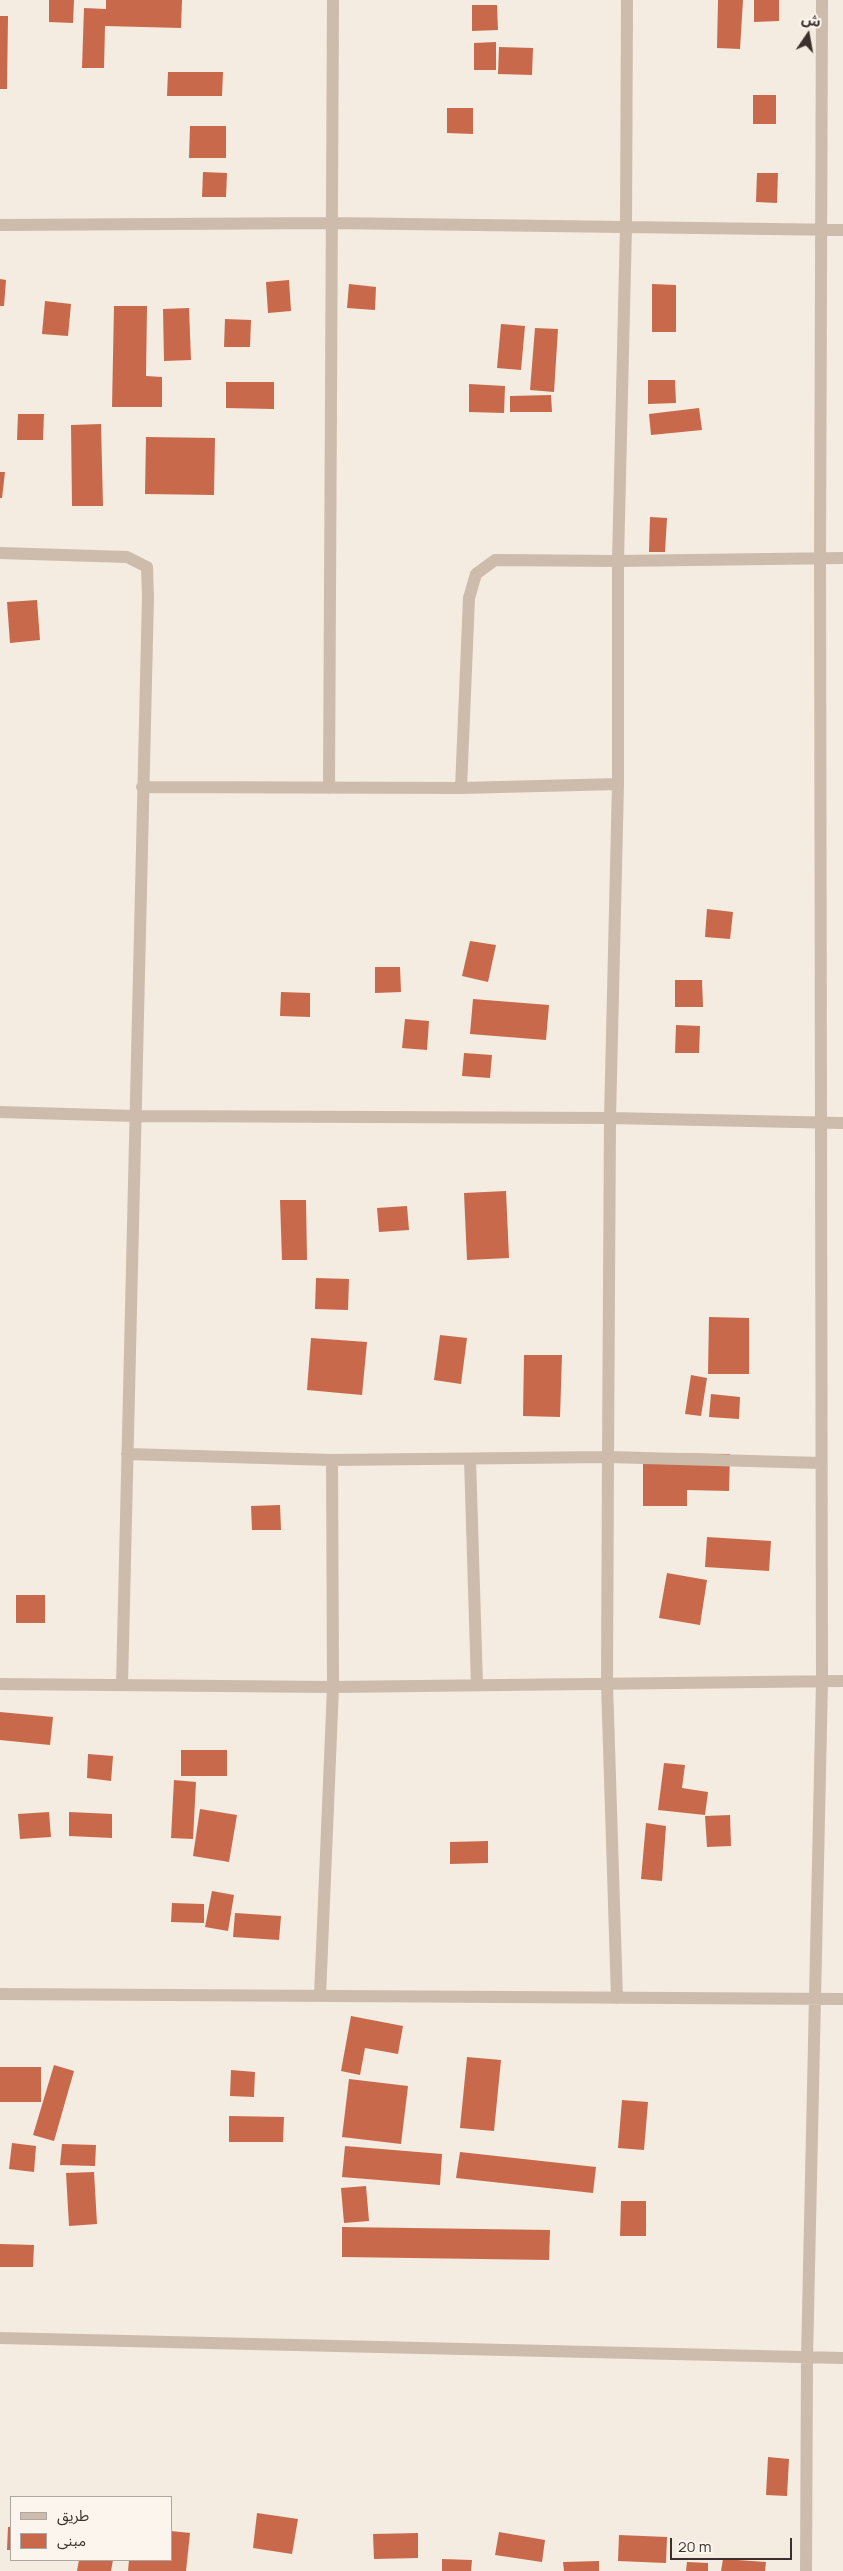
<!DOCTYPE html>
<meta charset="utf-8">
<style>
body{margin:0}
#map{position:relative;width:843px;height:2571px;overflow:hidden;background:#f4ebe1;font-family:Manrope,"Noto Sans Arabic",sans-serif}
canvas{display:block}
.legend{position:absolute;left:10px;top:2496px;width:162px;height:65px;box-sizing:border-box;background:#fbf5ee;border:1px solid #aea6a0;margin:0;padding:6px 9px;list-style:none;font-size:15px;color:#3b302b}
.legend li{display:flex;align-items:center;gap:10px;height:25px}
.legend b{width:25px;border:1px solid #aea6a0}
.north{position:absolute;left:783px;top:10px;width:50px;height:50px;-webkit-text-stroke:4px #fbf5ee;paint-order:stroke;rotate:12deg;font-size:14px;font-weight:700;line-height:20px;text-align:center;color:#3b302b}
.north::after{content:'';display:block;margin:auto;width:18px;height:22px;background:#3b302b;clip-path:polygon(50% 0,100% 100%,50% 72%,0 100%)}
.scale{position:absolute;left:670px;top:2538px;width:122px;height:22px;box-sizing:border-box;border:2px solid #3b302b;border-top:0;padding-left:6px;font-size:15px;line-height:18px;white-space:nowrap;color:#3b302b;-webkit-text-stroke:4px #fbf5ee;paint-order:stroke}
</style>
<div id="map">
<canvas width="843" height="2571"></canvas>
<ul class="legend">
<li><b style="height:6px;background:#cdbbac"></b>طريق</li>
<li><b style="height:14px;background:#c8694b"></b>مبنى</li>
</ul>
<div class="north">ش</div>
<div class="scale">20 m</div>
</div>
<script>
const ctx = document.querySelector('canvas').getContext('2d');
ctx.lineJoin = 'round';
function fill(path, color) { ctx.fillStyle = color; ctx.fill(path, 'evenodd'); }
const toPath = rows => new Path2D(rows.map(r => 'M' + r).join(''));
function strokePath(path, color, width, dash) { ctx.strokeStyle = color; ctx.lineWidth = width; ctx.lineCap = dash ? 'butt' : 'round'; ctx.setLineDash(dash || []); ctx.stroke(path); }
fill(toPath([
 [49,0,74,0,73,23,49,22],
 [106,0,182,0,181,28,105,26,104,68,82,68,84,8,106,9],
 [718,0,743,0,740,49,717,48],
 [754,0,779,0,779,21,754,22],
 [472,5,497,5,498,30,472,31],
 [0,16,8,16,7,89,0,89],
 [496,42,496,70,474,70,474,43],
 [499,47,533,48,532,75,498,74],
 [168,72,223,72,222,96,167,96],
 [753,95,776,95,776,124,753,124],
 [447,108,473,108,473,134,447,133],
 [190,126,226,126,226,158,189,158],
 [203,172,227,173,226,197,202,197],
 [757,173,778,173,777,203,756,202],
 [0,279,6,280,4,306,0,306],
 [289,280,291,311,268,313,266,282],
 [349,284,376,287,375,310,347,308],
 [652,284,676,285,676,332,652,332],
 [45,301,71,304,68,336,42,334],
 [114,306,147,306,146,376,162,377,162,407,112,407],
 [189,308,191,360,164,361,163,309],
 [225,319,251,320,250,347,224,347],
 [501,324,525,326,521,370,497,368],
 [535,328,558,329,554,392,530,390],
 [648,380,675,380,676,403,648,404],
 [226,382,274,382,274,409,226,408],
 [469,384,505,386,504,413,469,412],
 [551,395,552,412,510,412,510,396],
 [699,408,702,430,651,435,649,414],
 [18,414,44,414,43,440,17,440],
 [101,424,103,506,72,506,71,425],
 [146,437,215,438,214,495,145,494],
 [0,472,5,472,2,498,0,498],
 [650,517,667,518,665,552,649,552],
 [37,600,40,640,10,643,7,602],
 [707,909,733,912,730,939,705,937],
 [470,941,496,945,488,982,462,976],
 [375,967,400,967,401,992,375,993],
 [675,980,702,980,703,1007,675,1007],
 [281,992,310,993,310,1017,280,1016],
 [473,999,549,1005,546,1040,470,1034],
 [405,1019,429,1021,427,1050,402,1048],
 [676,1025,700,1026,699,1053,675,1053],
 [464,1053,492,1055,490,1078,462,1076],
 [506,1191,509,1258,467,1260,464,1193],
 [280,1200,306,1200,307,1260,282,1260],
 [407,1206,409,1230,379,1232,377,1208],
 [316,1278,349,1279,348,1310,315,1309],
 [709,1317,749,1318,749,1374,708,1374],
 [440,1335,467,1338,461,1384,434,1380],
 [311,1338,367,1342,362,1395,307,1390],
 [524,1355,562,1355,560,1417,523,1416],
 [691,1375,707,1378,701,1416,685,1414],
 [711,1394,740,1397,739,1419,709,1417],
 [643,1453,730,1454,729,1491,687,1490,687,1506,643,1506],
 [280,1505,281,1530,252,1530,251,1506],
 [707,1537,771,1541,769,1571,705,1567],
 [667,1573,707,1580,700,1625,659,1618],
 [16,1595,45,1595,45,1623,16,1623],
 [0,1712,53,1717,50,1745,0,1740],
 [181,1750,227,1750,227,1776,181,1776],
 [88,1754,113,1756,111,1781,87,1778],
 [664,1763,685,1765,682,1788,708,1792,705,1815,658,1810],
 [174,1780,196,1782,193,1839,171,1838],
 [200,1809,237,1815,229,1862,193,1856],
 [49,1812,51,1837,20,1839,18,1814],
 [69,1812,112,1814,112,1838,69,1836],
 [730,1815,731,1846,707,1847,705,1816],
 [646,1823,666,1826,662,1881,641,1879],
 [488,1841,488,1863,450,1864,450,1842],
 [212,1891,234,1895,228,1931,205,1927],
 [172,1903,204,1904,204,1923,171,1922],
 [235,1913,281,1916,279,1940,233,1937],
 [351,2016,403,2026,398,2054,365,2048,360,2075,341,2071],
 [467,2057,501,2060,494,2131,460,2128],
 [54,2065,74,2071,54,2141,33,2135],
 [0,2067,41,2067,41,2102,0,2102],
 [231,2070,255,2072,254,2097,230,2096],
 [349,2079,408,2086,401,2144,342,2137],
 [622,2100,648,2102,644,2150,618,2148],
 [229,2116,284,2117,283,2142,229,2142],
 [12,2143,36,2146,34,2172,9,2169],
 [62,2144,96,2145,95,2166,60,2165],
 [345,2146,442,2154,440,2185,342,2177],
 [460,2152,596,2167,593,2193,456,2178],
 [94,2172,97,2224,69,2226,66,2173],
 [366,2186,369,2221,344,2223,341,2188],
 [621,2201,646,2201,646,2236,620,2236],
 [342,2227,550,2230,549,2260,342,2257],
 [0,2244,34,2245,33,2267,0,2267],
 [768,2457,789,2459,787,2496,766,2495],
 [257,2513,298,2519,292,2554,253,2548],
 [8,2527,11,2527,11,2550,7,2550],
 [171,2531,190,2533,186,2571,128,2571,129,2560,171,2560],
 [499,2532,545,2540,542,2562,495,2555],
 [418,2533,418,2558,374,2559,373,2534],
 [619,2535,667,2537,666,2563,618,2561],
 [442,2559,472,2560,471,2571,442,2571],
 [723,2559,766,2562,765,2571,721,2571],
 [79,2560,113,2560,111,2571,77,2571],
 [599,2561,599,2571,564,2571,563,2562],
 [687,2562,708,2563,708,2571,686,2571]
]), '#c8694b');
strokePath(toPath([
 [0,225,332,223,843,230],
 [0,553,127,557,147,567,148,597,122,1685],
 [142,787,461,788,618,784],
 [329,788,333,0],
 [461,788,469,598,476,574,495,560,618,561,843,558],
 [0,1112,135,1116,610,1118,843,1123],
 [127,1454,332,1460,608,1457,821,1463],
 [470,1459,477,1685],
 [0,1684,333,1687,843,1681],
 [0,1994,843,1999],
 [320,1996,333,1687,332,1460],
 [617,1998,607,1684,608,1457,610,1118,618,784,618,561,626,226,627,0],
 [0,2338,843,2358],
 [806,2571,807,2358,822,1682,820,559,822,0]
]), '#cdbbac', 12);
</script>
